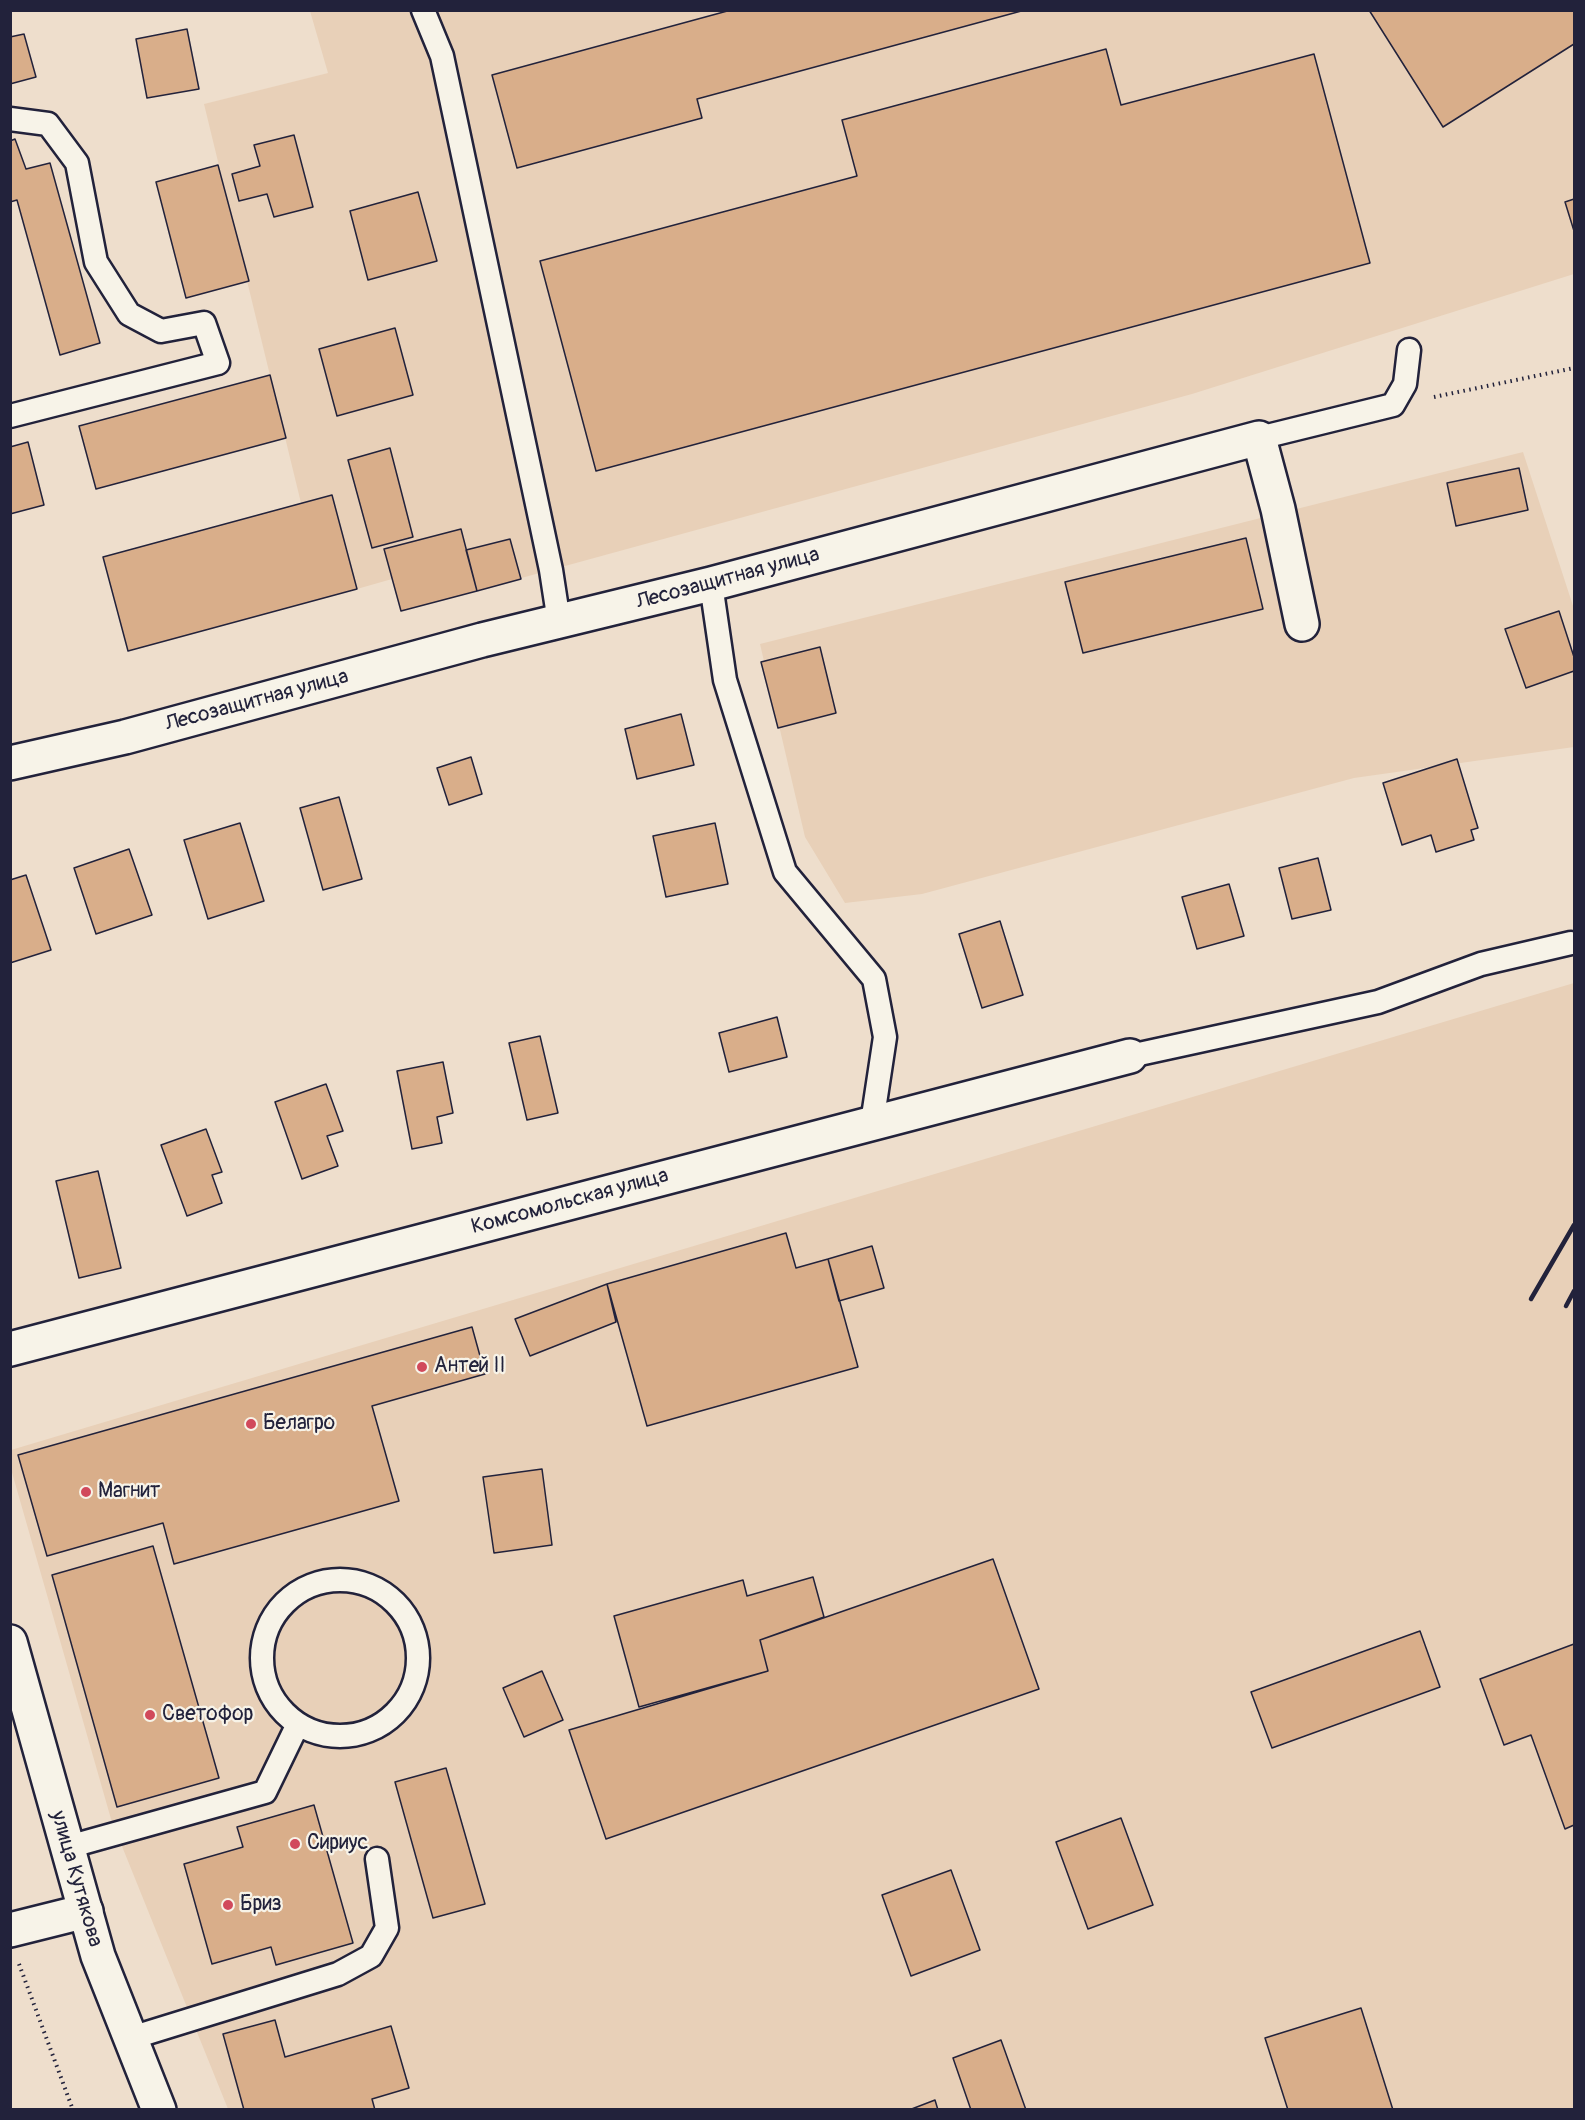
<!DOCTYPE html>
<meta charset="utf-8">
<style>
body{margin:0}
#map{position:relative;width:1585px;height:2120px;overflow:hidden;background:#eedecc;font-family:Pangolin,sans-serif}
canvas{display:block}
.frame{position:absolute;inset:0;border:12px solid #22223b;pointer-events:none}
</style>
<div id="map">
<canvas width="1585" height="2120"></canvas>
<div class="frame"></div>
</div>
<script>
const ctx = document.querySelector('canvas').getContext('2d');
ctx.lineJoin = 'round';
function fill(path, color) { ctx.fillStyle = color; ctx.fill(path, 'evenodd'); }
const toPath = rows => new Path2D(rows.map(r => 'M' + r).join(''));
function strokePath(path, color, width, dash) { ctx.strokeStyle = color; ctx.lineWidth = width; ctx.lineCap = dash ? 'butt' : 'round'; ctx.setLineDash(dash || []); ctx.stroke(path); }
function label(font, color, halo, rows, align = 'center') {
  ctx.font = font + ' Pangolin,sans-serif'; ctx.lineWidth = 4.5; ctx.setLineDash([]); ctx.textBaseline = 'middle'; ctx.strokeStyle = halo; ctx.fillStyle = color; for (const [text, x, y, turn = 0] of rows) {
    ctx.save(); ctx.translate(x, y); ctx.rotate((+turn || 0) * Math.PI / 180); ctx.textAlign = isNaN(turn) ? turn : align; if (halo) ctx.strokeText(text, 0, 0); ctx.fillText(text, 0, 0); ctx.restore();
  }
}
fill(toPath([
 [310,11,1574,11,1574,274,1192,394,401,611,392,579,357,589,332,495,301,503,204,104,328,73],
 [1523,452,1574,609,1574,747,1354,778,922,894,845,903,805,837,760,644],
 [1574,983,1574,2109,228,2109,111,1819,11,1469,11,1450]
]), '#e8d0b8');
const building = toPath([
 [731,10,1025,10,697,99,702,118,517,168,492,75,731,10],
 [1369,10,1574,10,1574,44,1443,127,1369,10],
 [187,29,199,89,147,98,136,39,187,29],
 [24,34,36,77,10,84,10,37,24,34],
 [1106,49,1121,105,1314,54,1370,263,596,471,540,261,857,176,842,120,1106,49],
 [294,135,313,207,274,217,267,194,239,201,232,174,260,166,254,145,294,135],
 [15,139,26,169,50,163,100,343,60,355,17,200,10,202,10,141,15,139],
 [218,165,249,281,186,298,156,182,218,165],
 [418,192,437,261,368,280,350,211,418,192],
 [1574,199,1574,231,1565,202,1574,199],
 [395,328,413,395,337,416,319,349,395,328],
 [270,375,286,438,96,489,79,426,270,375],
 [28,442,44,505,10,514,10,447,28,442],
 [390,448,413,537,372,548,348,460,390,448],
 [1519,468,1528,510,1456,526,1447,483,1519,468],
 [332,495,357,589,128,651,103,557,332,495],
 [461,529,477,591,401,611,384,549,461,529],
 [1246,538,1263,609,1083,653,1065,582,1246,538],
 [510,539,521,579,477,591,466,550,510,539],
 [1559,611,1574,657,1574,671,1526,688,1505,629,1559,611],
 [820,647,836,713,778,728,761,662,820,647],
 [681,714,694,765,637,779,625,729,681,714],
 [471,757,482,794,449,805,437,768,471,757],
 [1457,759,1478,828,1471,830,1474,840,1436,852,1431,835,1402,845,1383,783,1457,759],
 [339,797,362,879,323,890,300,808,339,797],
 [240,823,264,901,208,919,184,840,240,823],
 [715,823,728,884,666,897,653,836,715,823],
 [129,849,152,915,96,934,74,868,129,849],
 [1318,858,1331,910,1292,919,1279,868,1318,858],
 [26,875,51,950,10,963,10,880,26,875],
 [1229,884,1244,936,1197,949,1182,897,1229,884],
 [1000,921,1023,995,982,1008,959,934,1000,921],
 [777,1017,787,1057,729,1072,719,1033,777,1017],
 [540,1036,558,1113,527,1120,509,1043,540,1036],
 [443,1062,453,1113,437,1117,442,1143,412,1149,397,1071,443,1062],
 [326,1084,343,1131,327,1136,338,1166,302,1179,275,1102,326,1084],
 [206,1129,222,1172,212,1175,222,1203,187,1216,161,1145,206,1129],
 [98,1171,121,1268,79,1278,56,1181,98,1171],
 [786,1233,796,1268,828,1259,858,1367,647,1426,607,1284,786,1233],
 [872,1246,884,1288,839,1301,828,1259,872,1246],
 [607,1284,616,1322,530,1356,515,1319,607,1284],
 [472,1327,485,1374,372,1406,399,1501,174,1564,163,1523,47,1556,18,1455,472,1327],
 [542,1469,552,1545,494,1553,483,1477,542,1469],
 [153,1546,219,1778,117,1807,52,1575,153,1546],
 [993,1559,1039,1689,606,1839,569,1730,768,1671,760,1640,993,1559],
 [813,1577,824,1617,760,1640,768,1671,639,1707,614,1616,743,1580,747,1596,813,1577],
 [1420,1631,1440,1687,1272,1748,1251,1692,1420,1631],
 [1574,1644,1574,1825,1565,1829,1531,1735,1504,1745,1480,1679,1574,1644],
 [542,1671,563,1720,524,1737,503,1688,542,1671],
 [446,1768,485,1904,433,1918,395,1782,446,1768],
 [314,1805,353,1943,276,1965,271,1947,212,1964,184,1864,243,1847,237,1827,314,1805],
 [1121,1818,1153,1905,1088,1929,1056,1842,1121,1818],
 [951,1870,980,1950,911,1976,882,1895,951,1870],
 [1361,2008,1393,2110,1288,2110,1265,2038,1361,2008],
 [275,2020,285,2057,391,2026,409,2088,372,2099,375,2110,244,2110,223,2034,275,2020],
 [1001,2040,1026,2110,971,2110,953,2058,1001,2040],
 [935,2100,938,2110,909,2110,935,2100]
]);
fill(building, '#d9ae8a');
strokePath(building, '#22223b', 1.5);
const service = toPath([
 [423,10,442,56,551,570,559,622],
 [10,119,48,124,77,163,96,262,129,314,161,331,204,323,218,363,10,416],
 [1259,438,1393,405,1405,384,1409,350],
 [711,584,725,680,785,872,874,979,885,1037,872,1123],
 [1130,1056,1378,1002,1481,964,1571,943],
 '262 1658a78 78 0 1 1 156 0a78 78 0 1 1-156 0Z',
 [68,1847,265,1792,297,1726],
 [131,2038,338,1974,371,1956,387,1928,377,1859]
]);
const minor = toPath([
 [10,763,125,737,482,640,711,584,1259,438,1278,509,1302,624],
 [10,1349,1130,1056],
 [10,1930,86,1911]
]);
const secondary = toPath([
 [10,1642,98,1956,159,2110]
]);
strokePath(service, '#22223b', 27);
strokePath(minor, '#22223b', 38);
strokePath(secondary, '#22223b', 38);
strokePath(toPath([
 [1434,397,1574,368],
 [19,1964,73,2110]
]), '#22223b', 4, [1.5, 4.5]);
strokePath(service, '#f7f3e8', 22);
strokePath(minor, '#f7f3e8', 33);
strokePath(secondary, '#f7f3e8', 33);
strokePath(toPath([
 [1531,1299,1574,1225],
 [1566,1306,1574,1291]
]), '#22223b', 4.5);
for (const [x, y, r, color] of [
 [422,1367,6,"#d1495b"],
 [251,1424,6,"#d1495b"],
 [86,1492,6,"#d1495b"],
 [150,1715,6,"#d1495b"],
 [295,1844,6,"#d1495b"],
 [228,1905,6,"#d1495b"]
]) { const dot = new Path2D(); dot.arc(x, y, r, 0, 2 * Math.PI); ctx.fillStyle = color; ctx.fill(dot); strokePath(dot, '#f7f3e8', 2); }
label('21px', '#22223b', '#f7f3e8', [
 ["Лесозащитная улица",728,579,-15],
 ["Лесозащитная улица",257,701,-15],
 ["Комсомольская улица",570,1202,-15],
 ["улица Кутякова",76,1879,74]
]);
label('21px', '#22223b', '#f7f3e8', [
 ["Антей II",434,1367],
 ["Белагро",263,1424],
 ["Магнит",98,1492],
 ["Светофор",162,1715],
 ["Сириус",307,1844],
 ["Бриз",240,1905]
], 'left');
</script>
